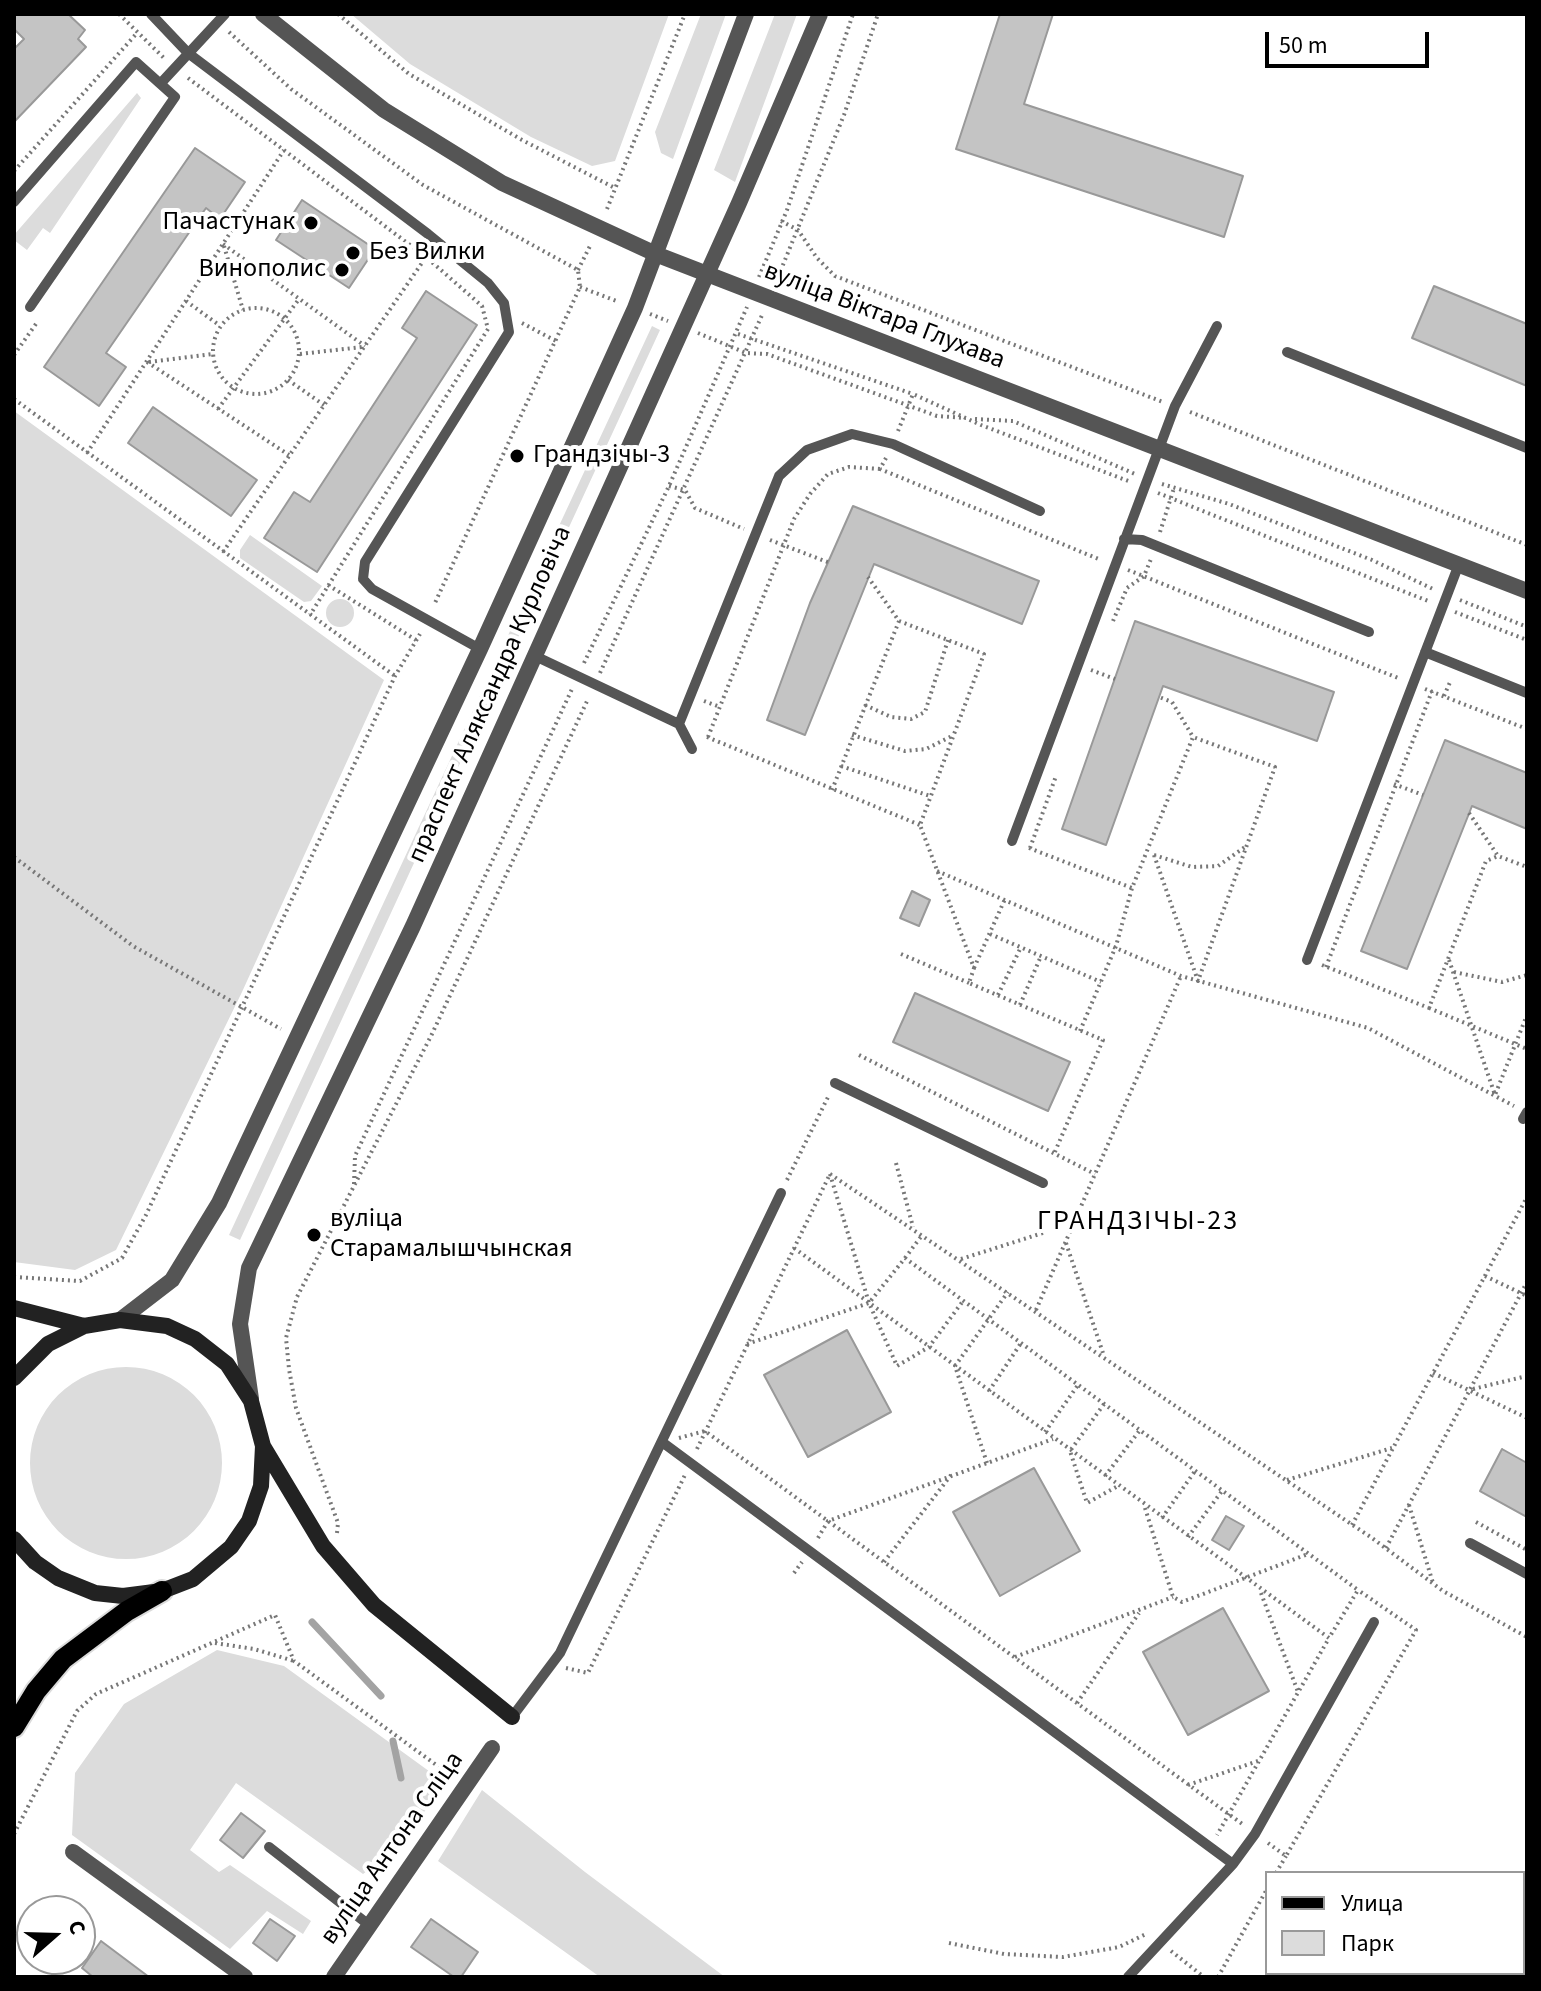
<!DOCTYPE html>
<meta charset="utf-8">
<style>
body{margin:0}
#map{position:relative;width:1541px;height:1991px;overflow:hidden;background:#fff;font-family:"Source Sans 3",sans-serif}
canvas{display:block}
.frame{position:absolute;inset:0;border:16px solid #000;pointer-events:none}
.legend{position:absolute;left:1265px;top:1871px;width:260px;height:104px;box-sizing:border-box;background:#fff;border:2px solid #999;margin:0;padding:10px 14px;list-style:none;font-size:24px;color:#000}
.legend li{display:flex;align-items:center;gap:16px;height:40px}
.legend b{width:40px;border:2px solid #999}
.north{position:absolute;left:16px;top:1895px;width:80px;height:80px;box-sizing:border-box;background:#fff;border:2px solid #999;border-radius:50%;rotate:70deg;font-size:22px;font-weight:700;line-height:32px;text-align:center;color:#000}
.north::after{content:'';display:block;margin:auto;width:28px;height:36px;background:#000;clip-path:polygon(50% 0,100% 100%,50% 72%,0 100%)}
.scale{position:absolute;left:1265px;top:32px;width:164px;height:36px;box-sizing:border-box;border:4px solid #000;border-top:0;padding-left:10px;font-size:24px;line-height:28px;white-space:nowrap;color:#000;-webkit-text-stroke:6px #fff;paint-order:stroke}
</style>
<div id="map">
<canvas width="1541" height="1991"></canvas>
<div class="frame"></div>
<ul class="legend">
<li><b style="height:10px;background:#000"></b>Улица</li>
<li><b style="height:22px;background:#dcdcdc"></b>Парк</li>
</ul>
<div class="north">С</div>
<div class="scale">50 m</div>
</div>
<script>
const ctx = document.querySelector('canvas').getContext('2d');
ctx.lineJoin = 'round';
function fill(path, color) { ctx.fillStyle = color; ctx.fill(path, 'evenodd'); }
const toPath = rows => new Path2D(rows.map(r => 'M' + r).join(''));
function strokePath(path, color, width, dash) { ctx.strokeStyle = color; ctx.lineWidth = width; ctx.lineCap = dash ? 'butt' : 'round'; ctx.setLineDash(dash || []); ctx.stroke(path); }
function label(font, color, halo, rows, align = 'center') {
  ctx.font = font + ' "Source Sans 3",sans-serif'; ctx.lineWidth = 8; ctx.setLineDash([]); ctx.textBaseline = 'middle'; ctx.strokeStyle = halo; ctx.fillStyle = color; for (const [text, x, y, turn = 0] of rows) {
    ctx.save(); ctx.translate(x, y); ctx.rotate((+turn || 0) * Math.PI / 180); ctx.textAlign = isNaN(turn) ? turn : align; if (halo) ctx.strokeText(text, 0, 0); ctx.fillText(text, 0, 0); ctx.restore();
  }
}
fill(toPath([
 [351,14,669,14,615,161,592,166,531,137,410,64],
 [701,14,726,14,673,159,661,153,655,132],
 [775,14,797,14,735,182,714,170],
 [137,93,141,98,50,233,43,228,27,250,14,240,14,235],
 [652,326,660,330,240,1240,229,1235],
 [14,411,384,680,242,992,116,1250,75,1270,14,1262],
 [250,535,322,586,311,601,304,602,240,558,240,550],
 '326 613a14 14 0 1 1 28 0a14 14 0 1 1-28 0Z',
 '30 1463a96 96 0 1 1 192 0a96 96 0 1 1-192 0Z',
 [217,1650,284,1666,444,1782,401,1847,363,1874,236,1783,190,1850,219,1872,230,1865,311,1921,303,1934,267,1911,230,1949,72,1835,75,1773,124,1704],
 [482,1790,585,1872,725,1977,600,1977,438,1861]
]), '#dcdcdc');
strokePath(toPath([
 [312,1622,381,1696],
 [393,1741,401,1778]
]), '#a3a3a3', 7);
const building = toPath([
 [14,14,68,14,85,30,78,39,86,47,14,122,14,49,24,39,14,29,14,14],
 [1000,14,1053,14,1024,104,1243,176,1224,237,956,149,1000,14],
 [195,148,245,182,220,219,206,208,106,353,126,367,99,406,44,367,195,148],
 [302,200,375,249,349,288,276,240,302,200],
 [1434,286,1527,324,1527,386,1412,338,1434,286],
 [426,291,477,325,317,572,264,538,294,492,310,502,417,338,402,328,426,291],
 [153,407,257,480,231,516,128,443,153,407],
 [853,506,1039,581,1022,624,874,564,805,735,767,720,810,603,853,506],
 [1135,621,1334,692,1317,741,1163,686,1106,845,1062,829,1135,621],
 [1445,740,1527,773,1527,829,1472,806,1407,969,1361,951,1445,740],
 [912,891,930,900,919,926,900,918,912,891],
 [915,993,1070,1062,1048,1111,893,1042,915,993],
 [847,1330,891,1412,808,1457,764,1375,847,1330],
 [1502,1449,1527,1463,1527,1517,1480,1491,1502,1449],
 [1034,1468,1080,1551,1000,1596,953,1512,1034,1468],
 [1226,1516,1244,1526,1229,1550,1212,1540,1226,1516],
 [1223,1608,1269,1691,1188,1735,1143,1652,1223,1608],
 [241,1813,265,1831,243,1858,220,1840,241,1813],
 [270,1919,295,1936,277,1961,253,1943,270,1919],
 [431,1919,478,1952,461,1977,454,1977,411,1947,431,1919],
 [101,1941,149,1977,93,1977,82,1968,101,1941]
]);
fill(building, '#c4c4c4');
strokePath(building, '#999', 2);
const primary = toPath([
 [14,1727,36,1691,63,1659,127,1611,162,1591]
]);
strokePath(primary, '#dbdbdb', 24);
strokePath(toPath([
 [119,14,165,59],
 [338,14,409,74,522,140,615,188],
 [229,32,291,89,423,185,578,270,580,287,434,605],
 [188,78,426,257,482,306,488,329,310,615],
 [14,171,137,33],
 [607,209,685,14],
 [781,221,798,230,817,258,835,276,1163,402],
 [223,244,365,346],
 [224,246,243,310],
 [578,270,591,244],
 [759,277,787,210,853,14],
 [776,282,844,115,878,14],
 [580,287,619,302],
 [186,301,219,325],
 '213 351a43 43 0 1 1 86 0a43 43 0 1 1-86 0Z',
 [650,314,668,321],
 [522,323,556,341],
 [698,333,746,353,767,354,937,416,966,418],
 [738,334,913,394],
 [300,354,362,347],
 [14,355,38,321],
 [147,362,289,455],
 [149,362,212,354],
 [288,380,324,405],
 [14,399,395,676],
 [218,409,299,299],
 [1190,412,1527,545],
 [975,419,1013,421,1135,474],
 [898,431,913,394,981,425,1131,482],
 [87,453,284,150],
 [886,458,880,469,1101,560],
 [1162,484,1229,504,1372,560,1433,589],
 [669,486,685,490,695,508,744,529],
 [1158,493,1428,601],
 [1160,532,1174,488],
 [770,540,830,563],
 [223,552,426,257],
 [1128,570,1398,678],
 [328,585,416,640],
 [1460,600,1527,627],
 [1455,612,1527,640],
 [899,621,984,654,920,825,974,968,969,983,1103,1040,1054,1154],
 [1113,621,1127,588,1144,576,1151,559],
 [584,663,669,486,747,307],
 [1091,670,1115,679],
 [600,673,763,313],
 [1425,689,1527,729],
 [1444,696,1451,680],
 [704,701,720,707],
 [865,705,891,717,911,719,925,712,948,640],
 [852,735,905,751,926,749,952,736],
 [707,737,920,825],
 [708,737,794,519,810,494,828,474,849,467,880,469],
 [841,766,930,796],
 [1394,784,1423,795],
 [832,790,899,621,868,577],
 [1469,813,1498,856,1527,867],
 [1029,848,1132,888,1193,737,1172,702,1159,697],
 [1030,848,1056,776],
 [1154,855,1198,981,1275,767,1193,737],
 [1154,855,1192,867,1218,866,1245,847],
 [14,857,133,946,281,1029],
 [937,871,1181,976,1368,1028,1514,1106],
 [990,934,1101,982],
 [901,954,969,983],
 [1449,960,1495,1095,1527,1015],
 [1322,965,1429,1008,1486,861,1498,856],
 [1326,967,1432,691],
 [974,968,1005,899],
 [1454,972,1502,982,1527,975],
 [998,995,1021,947],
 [1020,1005,1041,956],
 [1429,1008,1527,1049],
 [1080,1031,1116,946,1132,888],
 [859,1055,1095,1174],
 [896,1163,913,1227],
 [830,1174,1372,1538,1443,1591,1527,1637],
 [830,1174,869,1303,897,1366,929,1347,963,1301],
 [787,1180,829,1095],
 [354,1184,355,1156,572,689],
 [1066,1243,1104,1356],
 [794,1248,1329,1638,1217,1835],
 [905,1258,923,1234],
 [961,1259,1046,1232],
 [1485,1276,1527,1296],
 [14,1277,80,1281,122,1258,146,1215,395,676,420,634],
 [1036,1310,1181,976],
 [747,1344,869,1303,905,1258,1358,1590,1329,1638],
 [1433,1373,1527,1418],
 [1473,1389,1527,1376],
 [989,1391,1021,1343],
 [1104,1404,1070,1451,1087,1503,1118,1486],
 [1045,1432,1078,1385],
 [679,1438,705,1431,1245,1826],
 [697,1449,830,1174],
 [987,1463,955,1366,1008,1292],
 [1105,1476,1140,1430],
 [1287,1480,1392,1448],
 [1409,1505,1433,1583],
 [1145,1508,1173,1597,1182,1602,1308,1554],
 [1162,1518,1195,1471],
 [1476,1522,1527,1550],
 [1352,1525,1527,1197],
 [337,1533,338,1523,296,1408,289,1369,286,1338,297,1297,432,1034,588,699],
 [1188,1537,1222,1491],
 [818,1538,828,1521,1053,1439],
 [1386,1548,1527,1282],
 [884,1562,951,1475],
 [794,1573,802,1562],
 [1261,1593,1298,1692],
 [215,1643,254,1649,294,1661],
 [1015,1657,1173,1597],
 [566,1668,588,1673,685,1475],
 [1077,1703,1139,1613],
 [1188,1785,1258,1761],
 [14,1834,77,1711,96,1694,275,1615,294,1661,450,1775],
 [1268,1843,1286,1856,1416,1630,1358,1590],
 [1276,1873,1286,1856],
 [949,1943,1004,1954,1063,1957,1119,1947,1146,1934],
 [1171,1951,1204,1977],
 [1218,1977,1267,1889]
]), '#777', 4, [2, 4]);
strokePath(toPath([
 [151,14,188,53,428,234,488,283,504,303,509,332,365,562,363,579,372,589,480,649],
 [161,83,225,14],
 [14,202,136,62,175,97,30,307],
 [1287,352,1527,448],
 [1124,539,1142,540,1369,632],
 [1425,652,1527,693],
 [535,656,679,724],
 [692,749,679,724,779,476,807,450,852,434,893,444,1040,511],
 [1012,841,1175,406,1217,326],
 [1307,960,1459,564],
 [835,1083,1043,1183],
 [1523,1119,1527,1112],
 [662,1442,1233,1864],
 [1470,1543,1527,1574],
 [512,1717,560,1653,781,1193],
 [269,1847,369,1925],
 [1128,1977,1233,1864,1255,1834,1374,1622]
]), '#555', 10);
strokePath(toPath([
 [263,14,384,110,502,183,658,255,1527,591],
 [120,1320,172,1280,219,1203,480,649,635,308,746,14],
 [251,1399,240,1324,249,1268,413,926,739,203,820,14],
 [73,1852,245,1977],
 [334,1977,492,1748]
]), '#555', 16);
strokePath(toPath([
 [14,1308,84,1326],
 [14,1378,48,1344,84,1326,120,1320,167,1326,195,1339,227,1364,251,1401,263,1446,261,1486,249,1521,231,1547,193,1579,162,1591,123,1596,95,1593,58,1578,35,1562,14,1539],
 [263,1446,323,1546,374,1605,512,1717]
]), '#222', 16);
strokePath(primary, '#000', 20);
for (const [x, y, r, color] of [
 [311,223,8,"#000"],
 [353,253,8,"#000"],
 [342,270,8,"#000"],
 [517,456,8,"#000"],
 [314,1235,8,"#000"]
]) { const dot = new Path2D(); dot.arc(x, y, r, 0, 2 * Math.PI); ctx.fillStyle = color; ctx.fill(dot); strokePath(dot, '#fff', 3); }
label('26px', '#000', '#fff', [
 ["Пачастунак",295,223,"right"],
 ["Без Вилки",369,253],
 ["Винополис",326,270,"right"],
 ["Грандзічы-3",533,456],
 ["вуліца",330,1220],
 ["Старамалышчынская",330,1250]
], 'left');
label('26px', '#000', '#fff', [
 ["вуліца Віктара Глухава",884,317,21],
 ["праспект Аляксандра Курловіча",491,695,-66],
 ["вуліца Антона Сліца",393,1849,-55]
]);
ctx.letterSpacing = '2px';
label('28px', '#000', '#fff', [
 ["ГРАНДЗІЧЫ-23",1138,1223]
]);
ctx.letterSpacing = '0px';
</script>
